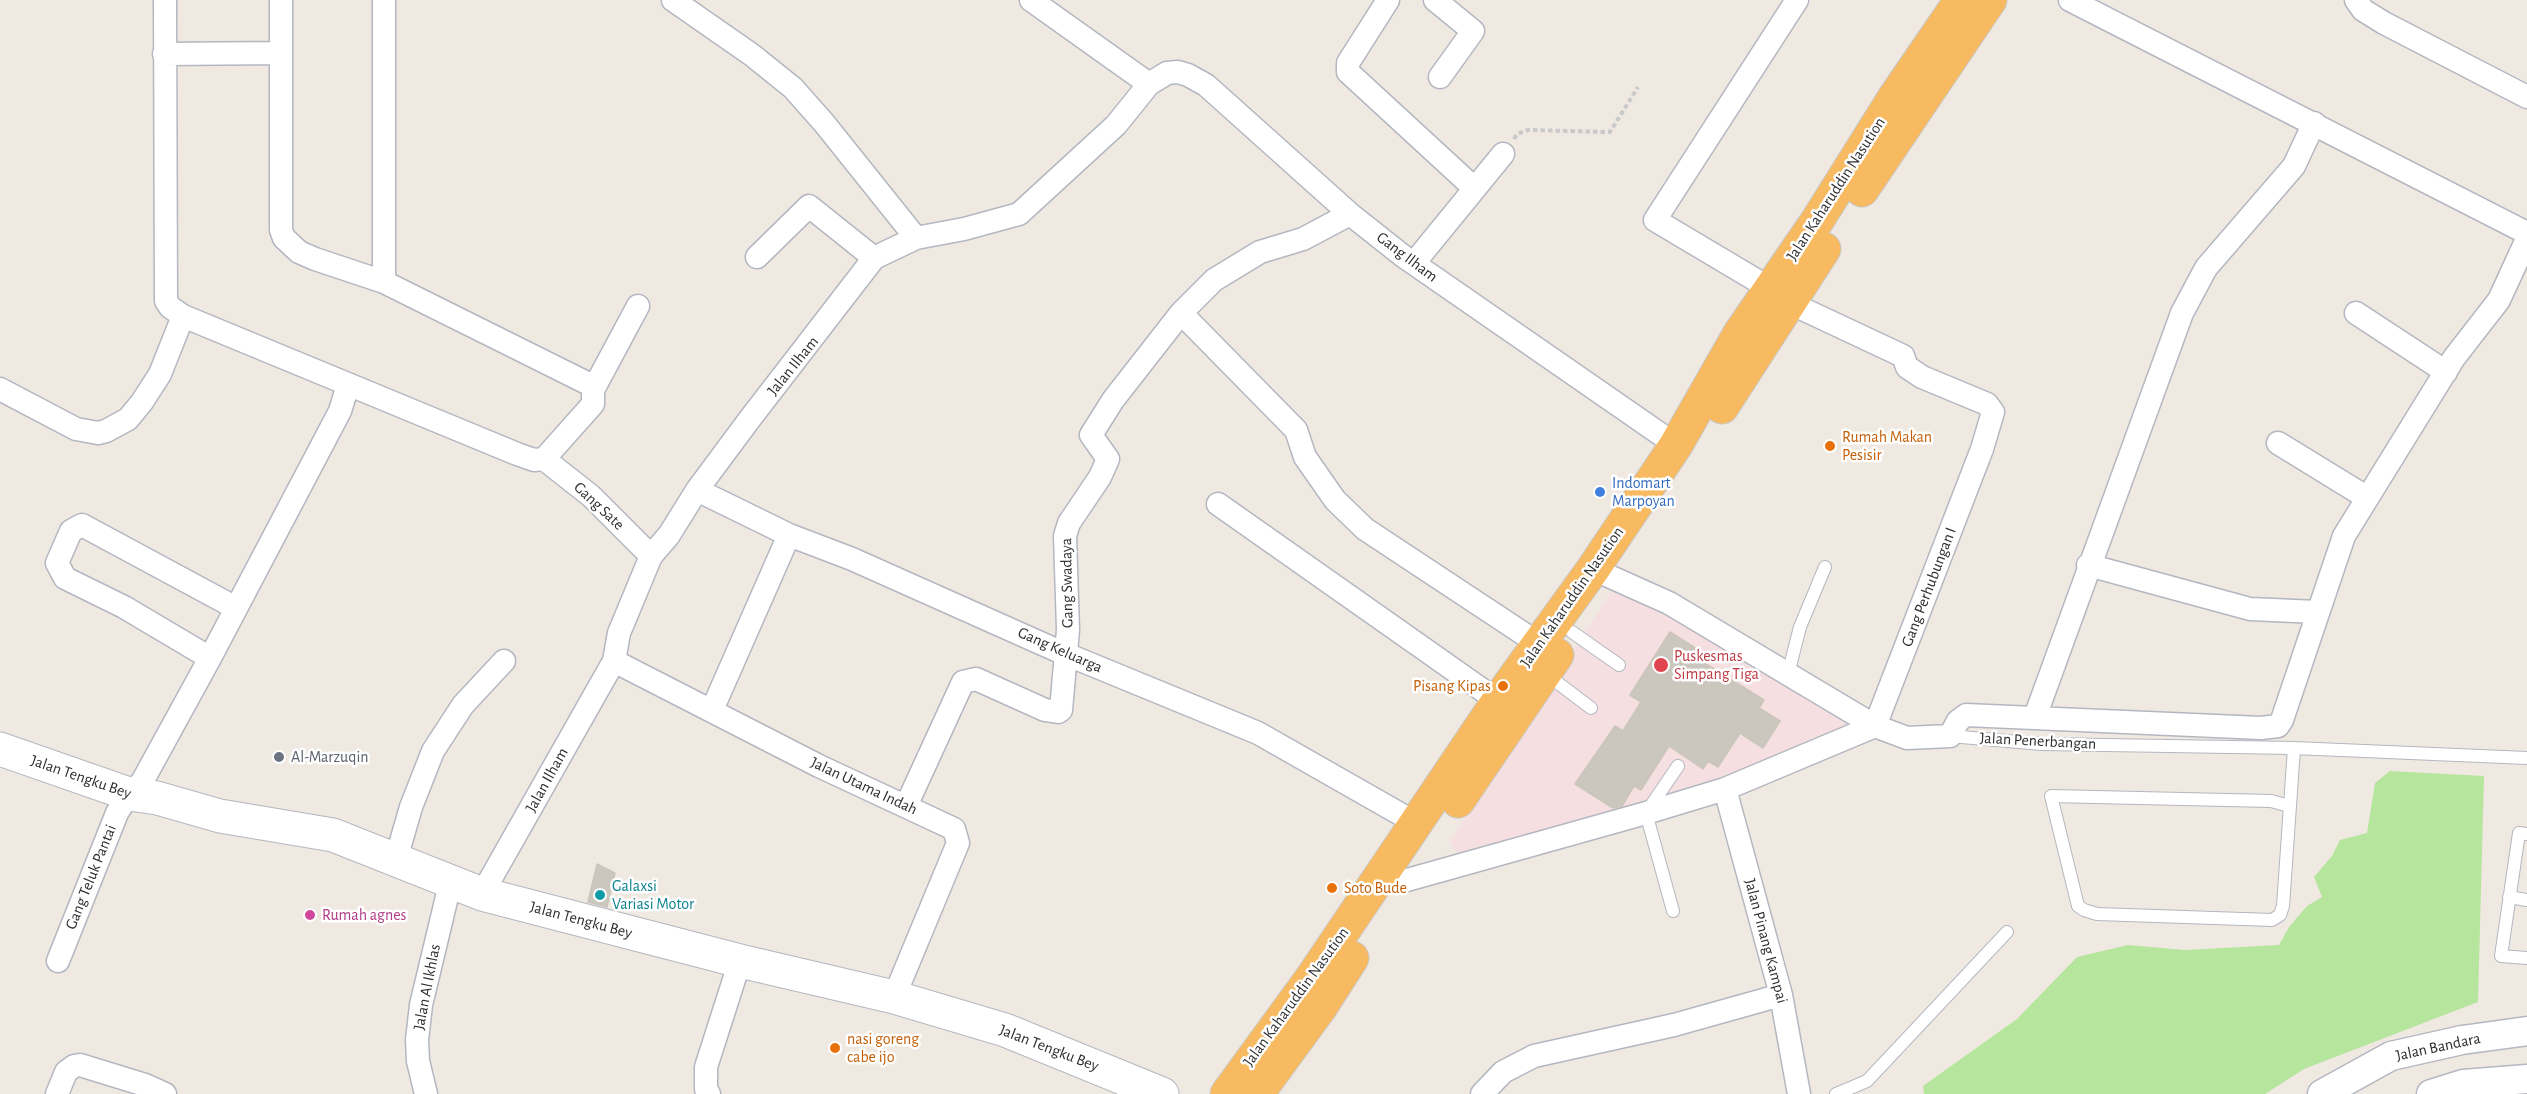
<!DOCTYPE html>
<style>
body{margin:0}
canvas{display:block;background:#efe9e1}
</style>
<canvas width="2527" height="1094"></canvas>
<script>
const ctx = document.querySelector('canvas').getContext('2d');
ctx.lineJoin = 'round';
function fill(path, color) { ctx.fillStyle = color; ctx.fill(path, 'evenodd'); }
const toPath = rows => new Path2D(rows.map(r => 'M' + r).join(''));
function strokePath(path, color, width, dash) { ctx.strokeStyle = color; ctx.lineWidth = width; ctx.lineCap = dash ? 'butt' : 'round'; ctx.setLineDash(dash || []); ctx.stroke(path); }
function label(font, color, halo, rows, align = 'center') {
  ctx.font = font + ' "Alegreya Sans",sans-serif'; ctx.lineWidth = 5; ctx.setLineDash([]); ctx.textBaseline = 'middle'; ctx.strokeStyle = halo; ctx.fillStyle = color; for (const [text, x, y, turn = 0] of rows) {
    ctx.save(); ctx.translate(x, y); ctx.rotate((+turn || 0) * Math.PI / 180); ctx.textAlign = isNaN(turn) ? turn : align; if (halo) ctx.strokeText(text, 0, 0); ctx.fillText(text, 0, 0); ctx.restore();
  }
}
fill(toPath([
 [1613,589,1664,608,1851,722,1848,745,1470,853,1456,852,1450,841]
]), '#f5dfe0');
fill(toPath([
 [2390,771,2484,776,2478,1002,2304,1069,2265,1094,1924,1094,1923,1086,2017,1019,2077,957,2128,945,2184,950,2279,945,2289,927,2307,906,2322,897,2314,877,2332,856,2340,840,2367,833,2375,783]
]), '#b6e59e');
const building = toPath([
 [1670,632,1705,654,1701,661,1764,700,1759,708,1780,721,1763,748,1740,733,1718,767,1708,761,1703,769,1669,746,1641,790,1634,786,1622,806,1613,808,1575,784,1615,726,1623,731,1641,702,1630,695,1670,632],
 [597,864,615,873,607,907,588,902,597,864]
]);
fill(building, '#cbc7bf');
strokePath(building, '#cbc5ba', 1.5);
const service = toPath([
 [1572,632,1619,665],
 [1546,674,1591,708],
 [1788,674,1800,627,1825,567],
 [1950,736,2042,744,2294,748,2527,758],
 [2289,806,2271,801,2051,796,2078,906,2084,910,2097,914,2272,920,2280,915,2283,906,2294,748],
 [2527,834,2519,833,2501,956,2527,958],
 [2509,897,2527,900],
 [1673,911,1646,813,1678,766],
 [1836,1094,1867,1081,2007,932]
]);
const minor = toPath([
 [165,0,166,301,170,307,183,316,517,454,534,460,544,459,593,404,593,390,589,384,384,282,315,259,299,252,284,238,281,230,281,0],
 [673,0,752,55,793,88,824,123,916,238],
 [1031,0,1149,84],
 [1388,0,1348,63,1348,72,1474,188],
 [1435,0,1473,31,1440,77],
 [2070,0,2527,233],
 [2356,0,2363,10,2384,23,2527,97],
 [164,54,281,53],
 [757,257,809,206,874,258],
 [1414,263,1503,154],
 [384,282,384,0],
 [1771,289,1655,220,1797,0],
 [1181,313,1296,430,1305,457,1335,500,1365,529,1539,644],
 [2356,313,2446,372],
 [0,389,76,429,98,433,106,431,128,419,142,402,160,374,183,316],
 [593,390,638,306],
 [2278,443,2366,497],
 [544,459,591,496,651,556],
 [697,490,789,535,852,559,1056,650,1258,733,1416,823],
 [1218,504,1498,701],
 [2088,565,2250,609,2317,612],
 [1593,569,1669,603,1875,726,1907,738,1950,736,1958,721,1966,715,2261,728,2278,726,2282,720,2344,536,2454,358,2499,300,2527,239],
 [210,658,124,607,65,578,57,563,71,531,82,525,236,608],
 [614,661,819,766,954,829,958,843,894,997],
 [712,710,789,535],
 [2035,717,2182,313,2206,268,2294,166,2314,123],
 [1725,789,1781,995,1799,1094],
 [906,806,963,682,976,679,1045,710,1058,712,1061,710,1068,630,1065,536,1069,523,1100,477,1108,459,1091,435,1113,400,1181,313,1214,280,1260,252,1303,239,1350,214],
 [396,859,411,807,433,751,463,705,504,661],
 [1384,873,1400,882,1646,813,1725,789,1875,726,1982,449,1993,412,1987,404,1922,377,1907,367,1903,356,1790,303],
 [482,894,614,661,619,633,651,556,669,535,697,490,749,420,874,258,916,238,964,229,1019,214,1116,125,1149,84,1167,73,1178,72,1188,75,1206,85,1350,214,1403,256,1676,445],
 [58,961,117,813,129,794,142,782,210,658,340,411,348,385],
 [57,1094,66,1072,74,1066,80,1065,145,1085,165,1094],
 [426,1094,418,1061,417,1040,421,1005,451,880],
 [709,1094,706,1089,706,1067,740,961],
 [1482,1094,1503,1072,1534,1056,1674,1025,1781,995]
]);
const tertiary = toPath([
 [2322,1094,2391,1056,2462,1040,2527,1031],
 [2431,1094,2463,1084,2527,1079]
]);
const secondary = toPath([
 [0,749,129,794,157,798,220,816,333,835,482,894,740,961,894,997,1005,1030,1162,1094]
]);
const trunk = toPath([
 [1862,190,1990,0],
 [1722,407,1824,249],
 [1458,801,1557,655],
 [1227,1094,1313,976,1509,685,1593,569,1676,445,1740,333,1817,221,1894,98,1961,0],
 [1257,1094,1320,1008,1352,958]
]);
strokePath(service, '#b4b7c1', 14);
strokePath(minor, '#b4b7c1', 25);
strokePath(tertiary, '#b4b7c1', 31);
strokePath(secondary, '#b4b7c1', 35);
strokePath(trunk, '#c9c9c9', 35);
strokePath(toPath([
 [1514,139,1517,134,1528,130,1610,132,1638,87]
]), '#c9c9c9', 4, [4.5, 3]);
strokePath(service, '#fff', 12);
strokePath(minor, '#fff', 22);
strokePath(tertiary, '#fff', 28);
strokePath(secondary, '#fff', 33);
strokePath(trunk, '#f8ba60', 33);
for (const [x, y, r, color] of [
 [1830,446,6,"#e8710a"],
 [1600,492,6,"#3f7fe0"],
 [1661,665,8,"#e0444e"],
 [1503,686,6,"#e8710a"],
 [279,757,6,"#6b7280"],
 [1332,888,6,"#e8710a"],
 [600,895,6,"#0f9aa8"],
 [310,915,6,"#d1479c"],
 [835,1048,6,"#e8710a"]
]) { const dot = new Path2D(); dot.arc(x, y, r, 0, 2 * Math.PI); ctx.fillStyle = color; ctx.fill(dot); strokePath(dot, '#fff', 2); }
label('16px', '#2e2e2e', '#fff', [
 ["Jalan Kaharuddin Nasution",1836,189,-57],
 ["Gang Ilham",1407,257,37],
 ["Jalan Ilham",793,366,-51],
 ["Gang Sate",599,506,43],
 ["Gang Swadaya",1067,583,-91],
 ["Gang Perhubungan I",1929,587,-69],
 ["Jalan Kaharuddin Nasution",1572,597,-55],
 ["Gang Keluarga",1060,650,24],
 ["Jalan Penerbangan",2038,741,3],
 ["Jalan Tengku Bey",81,777,19],
 ["Jalan Ilham",547,780,-61],
 ["Jalan Utama Indah",864,786,25],
 ["Gang Teluk Pantai",91,877,-68],
 ["Jalan Tengku Bey",581,920,15],
 ["Jalan Pinang Kampai",1766,941,75],
 ["Jalan Al Ikhlas",427,987,-79],
 ["Jalan Kaharuddin Nasution",1296,997,-54],
 ["Jalan Bandara",2438,1047,-12],
 ["Jalan Tengku Bey",1049,1048,21]
]);
label('16px', '#c56008', '#fff', [
 ["Rumah Makan",1842,437],
 ["Pesisir",1842,455],
 ["Pisang Kipas",1491,686,"right"],
 ["Soto Bude",1344,888],
 ["nasi goreng",847,1039],
 ["cabe ijo",847,1057]
], 'left');
label('16px', '#366cbe', '#fff', [
 ["Indomart",1612,483],
 ["Marpoyan",1612,501]
], 'left');
label('16px', '#be3a42', '#fff', [
 ["Puskesmas",1674,656],
 ["Simpang Tiga",1674,674]
], 'left');
label('16px', '#5b616d', '#fff', [
 ["Al-Marzuqin",291,757]
], 'left');
label('16px', '#0d838f', '#fff', [
 ["Galaxsi",612,886],
 ["Variasi Motor",612,904]
], 'left');
label('16px', '#b23c85', '#fff', [
 ["Rumah agnes",322,915]
], 'left');
</script>
